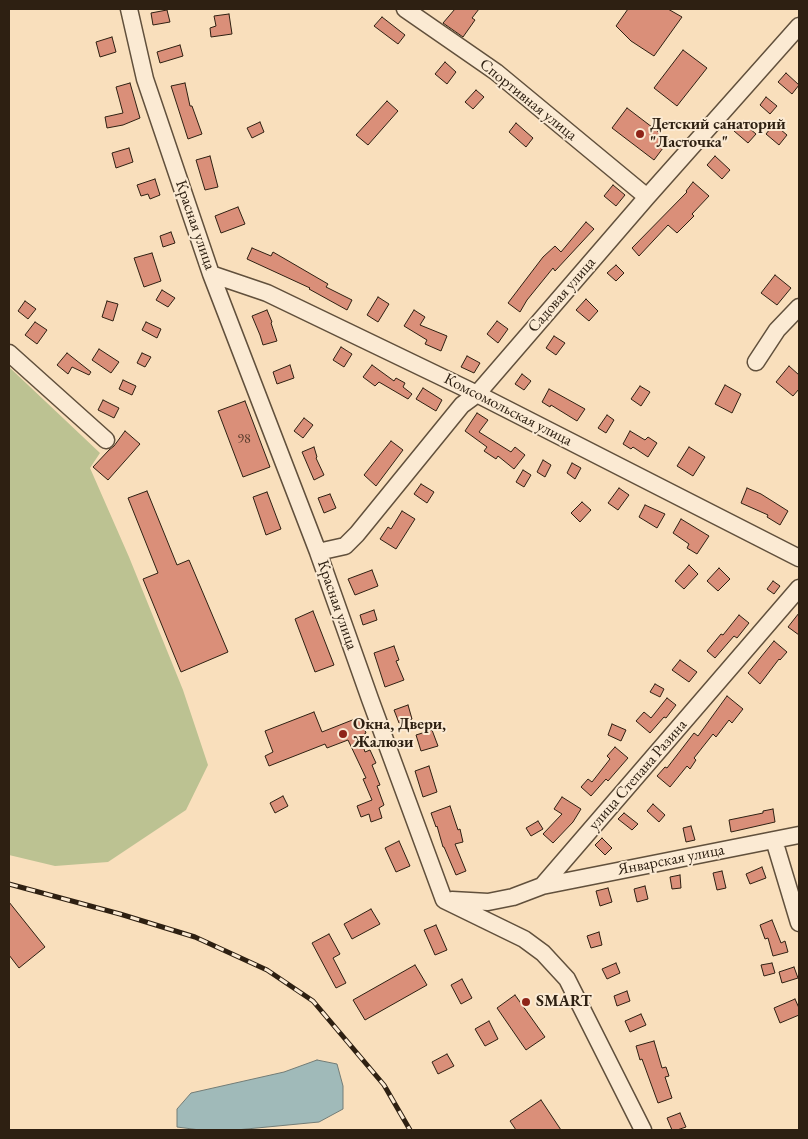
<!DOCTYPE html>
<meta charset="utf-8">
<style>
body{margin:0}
#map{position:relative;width:808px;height:1139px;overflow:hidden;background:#f9dfbc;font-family:"EB Garamond",serif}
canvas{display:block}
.frame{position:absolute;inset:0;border:10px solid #2e2012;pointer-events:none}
</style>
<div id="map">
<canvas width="808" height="1139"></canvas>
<div class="frame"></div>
</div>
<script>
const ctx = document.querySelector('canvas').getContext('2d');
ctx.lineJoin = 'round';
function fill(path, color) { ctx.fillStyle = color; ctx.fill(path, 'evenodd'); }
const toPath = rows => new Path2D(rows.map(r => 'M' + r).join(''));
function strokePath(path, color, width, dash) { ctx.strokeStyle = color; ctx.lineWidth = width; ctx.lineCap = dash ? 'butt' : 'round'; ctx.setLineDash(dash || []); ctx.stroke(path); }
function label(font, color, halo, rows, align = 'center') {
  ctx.font = font + ' "EB Garamond",serif'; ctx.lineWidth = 4; ctx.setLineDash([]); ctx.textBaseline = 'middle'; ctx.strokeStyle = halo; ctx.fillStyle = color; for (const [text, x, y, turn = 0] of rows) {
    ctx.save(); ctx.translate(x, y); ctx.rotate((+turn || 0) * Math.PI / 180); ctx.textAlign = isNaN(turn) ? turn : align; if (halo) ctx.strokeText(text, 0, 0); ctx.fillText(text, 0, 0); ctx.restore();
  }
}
fill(toPath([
 [9,367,100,453,90,468,129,557,183,690,208,765,186,810,108,862,55,866,9,855]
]), '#bcc292');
const water = toPath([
 [317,1060,337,1064,343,1086,343,1109,319,1122,236,1130,200,1130,177,1127,177,1109,191,1093,284,1072,317,1060]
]);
fill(water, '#a0bab9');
strokePath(water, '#727c76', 1);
const building = toPath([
 [455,9,479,9,472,18,475,20,463,37,443,23,455,9],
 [628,9,668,9,682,17,654,56,631,41,616,26,628,9],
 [167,10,170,22,153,25,151,13,167,10],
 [229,14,232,34,211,37,210,28,216,26,214,16,229,14],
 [382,17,405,35,398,44,374,26,382,17],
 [112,37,116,52,100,57,96,42,112,37],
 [180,45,183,56,160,63,157,52,180,45],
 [683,50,707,68,677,106,654,88,683,50],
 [445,62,456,72,447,84,435,74,445,62],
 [786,73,799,85,792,94,778,82,786,73],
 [130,83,140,118,123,125,107,128,105,117,123,113,116,87,130,83],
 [185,83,190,106,192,106,202,134,188,139,171,86,185,83],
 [476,90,484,97,473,109,465,102,476,90],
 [766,97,777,106,770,114,760,105,766,97],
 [387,101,398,111,368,145,356,135,387,101],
 [627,108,669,140,654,160,612,128,627,108],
 [260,122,264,132,252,138,247,128,260,122],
 [742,122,756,134,748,143,734,131,742,122],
 [516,123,533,138,526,147,509,132,516,123],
 [774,124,787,135,779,145,766,134,774,124],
 [129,148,133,162,116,168,112,153,129,148],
 [210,156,218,187,205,190,196,160,210,156],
 [715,156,730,170,722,179,707,165,715,156],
 [155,179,160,195,150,199,148,194,141,196,137,185,155,179],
 [693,182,709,196,692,214,694,216,677,233,668,225,639,256,632,248,687,192,686,191,693,182],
 [613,185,625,195,616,206,604,196,613,185],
 [238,207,245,224,221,233,215,216,238,207],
 [586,222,594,229,555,271,553,268,527,300,520,312,508,303,543,257,555,246,561,252,586,222],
 [171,232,175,243,163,247,160,236,171,232],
 [252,248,271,256,273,252,328,284,326,287,352,300,347,310,309,289,310,288,247,259,252,248],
 [152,253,161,281,144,287,134,258,152,253],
 [616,265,624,273,616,281,607,273,616,265],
 [775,275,791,288,777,305,761,293,775,275],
 [162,290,175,298,168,307,156,300,162,290],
 [378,297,389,304,378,322,367,315,378,297],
 [586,299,598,311,589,321,576,310,586,299],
 [25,301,36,309,28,319,18,311,25,301],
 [107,301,118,304,113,321,102,317,107,301],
 [267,310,272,322,271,323,277,341,263,345,260,335,252,316,267,310],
 [414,310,425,317,420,325,447,336,441,351,425,344,427,340,404,326,414,310],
 [497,321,508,329,498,343,487,334,497,321],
 [35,322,47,330,37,344,25,335,35,322],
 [146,322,161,329,157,338,142,330,146,322],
 [554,336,565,343,556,355,546,348,554,336],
 [341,347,352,354,344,367,333,360,341,347],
 [99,349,119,362,111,373,92,360,99,349],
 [67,353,91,372,89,375,72,367,68,374,57,365,67,353],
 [142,353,151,357,145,367,137,363,142,353],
 [467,356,480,363,474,373,461,367,467,356],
 [290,365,294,378,277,384,273,372,290,365],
 [372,365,394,381,396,378,405,383,403,387,412,394,408,399,379,382,375,386,363,377,372,365],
 [789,366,799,375,799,389,793,396,776,382,789,366],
 [522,374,531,381,524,390,515,384,522,374],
 [123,380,136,386,132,395,119,389,123,380],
 [725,385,741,394,732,413,715,404,725,385],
 [640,386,650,392,641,406,631,399,640,386],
 [423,388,442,400,436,411,416,399,423,388],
 [549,389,585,409,577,421,551,405,550,407,542,402,549,389],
 [103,400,119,408,114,418,98,410,103,400],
 [245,401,270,467,243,477,218,411,245,401],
 [477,413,488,420,479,432,511,452,515,447,525,455,514,469,498,456,496,459,484,451,487,447,465,431,477,413],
 [607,415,614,420,606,433,598,428,607,415],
 [304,418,313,425,303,438,294,431,304,418],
 [125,431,140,444,108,480,93,467,109,450,114,446,125,431],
 [630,431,645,440,648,437,657,443,648,457,633,447,631,449,623,444,630,431],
 [391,441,403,450,376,486,364,475,391,441],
 [314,447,317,457,316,458,324,475,314,480,302,452,314,447],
 [689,447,705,457,693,476,677,466,689,447],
 [543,460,551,465,545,477,537,472,543,460],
 [572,463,581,468,575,479,567,473,572,463],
 [523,470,531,475,524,487,516,482,523,470],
 [421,484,434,492,427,503,414,494,421,484],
 [619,488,629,495,618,510,608,503,619,488],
 [747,488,761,494,788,511,780,525,767,517,768,515,741,503,747,488],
 [147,491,177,565,189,560,228,652,181,672,143,579,158,573,128,498,147,491],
 [267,492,281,529,266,535,253,497,267,492],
 [330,494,336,508,324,513,318,498,330,494],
 [582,502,591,510,580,522,571,513,582,502],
 [645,505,665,514,657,528,639,517,645,505],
 [402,511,415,519,396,549,380,539,388,527,391,529,402,511],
 [681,519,709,536,697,554,687,548,689,544,673,533,681,519],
 [689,565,698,574,684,589,675,581,689,565],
 [719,568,730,579,718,591,707,581,719,568],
 [372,570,378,586,355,595,348,579,372,570],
 [773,581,780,586,774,594,767,589,773,581],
 [374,610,377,620,363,625,360,615,374,610],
 [313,611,334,665,315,672,295,619,313,611],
 [799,613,799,635,788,627,799,613],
 [739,615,749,623,737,638,734,636,715,658,707,651,721,634,723,635,739,615],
 [774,641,787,652,780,660,779,659,760,684,748,673,774,641],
 [394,646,399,660,396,661,404,680,385,687,374,653,394,646],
 [680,660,697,672,689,682,672,670,680,660],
 [655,684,664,689,660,697,650,692,655,684],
 [727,696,743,709,732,723,729,720,716,737,713,734,694,758,696,760,690,769,687,766,670,787,657,776,665,767,667,768,694,733,698,736,727,696],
 [667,698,676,705,666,718,664,717,650,733,636,721,644,712,651,718,667,698],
 [408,705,412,719,399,723,394,710,408,705],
 [314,712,322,732,360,717,366,733,360,737,365,752,370,750,376,763,372,765,380,785,377,786,384,805,379,808,382,818,371,822,369,814,361,817,357,806,372,800,363,779,366,778,348,740,327,748,325,744,269,766,265,756,273,752,265,731,314,712],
 [612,724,626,730,621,741,608,735,612,724],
 [432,730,438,746,421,751,416,735,432,730],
 [615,747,628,758,608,781,606,779,591,796,581,787,588,779,592,782,610,759,607,756,615,747],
 [429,766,437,792,423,797,415,771,429,766],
 [283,796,288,806,275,813,270,803,283,796],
 [562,797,581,809,573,822,553,843,543,834,562,814,554,809,562,797],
 [653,804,665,815,659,822,647,811,653,804],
 [450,806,458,830,460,829,463,842,455,844,466,871,456,875,444,847,443,847,437,826,436,827,431,813,450,806],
 [773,809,775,822,731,832,729,820,763,813,763,811,773,809],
 [624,813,638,824,632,830,618,819,624,813],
 [538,821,543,829,531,836,526,828,538,821],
 [691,826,695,840,686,842,683,828,691,826],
 [602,838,612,848,605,855,595,845,602,838],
 [399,841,410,866,396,872,385,848,399,841],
 [762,867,766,878,750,884,746,874,762,867],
 [722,871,726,888,717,890,713,873,722,871],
 [680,875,681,888,672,889,670,877,680,875],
 [645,886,648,899,637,902,634,889,645,886],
 [608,888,612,902,600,906,596,891,608,888],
 [9,902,45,947,19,968,9,955,9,902],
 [371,909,380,924,352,939,344,924,371,909],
 [772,920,781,943,785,941,788,952,773,956,768,938,765,939,760,925,772,920],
 [436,925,447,950,435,955,424,930,436,925],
 [599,932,602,945,591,948,587,936,599,932],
 [329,934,340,954,333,958,346,983,336,988,312,943,329,934],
 [616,963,620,973,607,979,602,969,616,963],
 [772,963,775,973,764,976,761,965,772,963],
 [415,965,427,985,365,1020,353,1000,415,965],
 [794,967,798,978,782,983,779,972,794,967],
 [462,979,472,998,461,1004,451,985,462,979],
 [627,991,630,1001,617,1006,614,996,627,991],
 [515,995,545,1037,526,1050,497,1008,515,995],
 [795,999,799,1008,799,1015,780,1023,774,1008,795,999],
 [641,1014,646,1025,630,1032,625,1021,641,1014],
 [489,1021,498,1039,485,1046,475,1029,489,1021],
 [654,1041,662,1068,666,1067,669,1076,665,1077,672,1098,658,1103,642,1059,640,1060,636,1046,654,1041],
 [447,1054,454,1066,438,1074,432,1062,447,1054],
 [541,1100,561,1130,516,1130,510,1121,541,1100],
 [680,1113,686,1127,677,1130,672,1130,667,1118,680,1113]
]);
fill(building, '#da8f79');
strokePath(building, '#2e2012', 1);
const minor = toPath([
 [129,9,145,79,211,274,318,552,370,699,444,900,524,939,543,953,567,979,643,1130],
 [405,9,496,72,647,197],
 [211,274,267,293,477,394,799,558],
 [9,353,106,440],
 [756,362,777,330,799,307],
 [318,552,345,546,357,534,462,405,477,394,647,197,799,26],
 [774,840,799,923],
 [542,886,799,835],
 [452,900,488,902,513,897,542,886,799,588]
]);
strokePath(minor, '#61503c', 19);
strokePath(minor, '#fbead3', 16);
const rail = toPath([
 [9,884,120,914,195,937,267,970,313,1001,384,1085,410,1130]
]);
strokePath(rail, '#2e2012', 5);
strokePath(rail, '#fbead3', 3, [9]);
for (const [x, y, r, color] of [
 [640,134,5,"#8f2418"],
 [343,734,5,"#8f2418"],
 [526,1002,5,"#8f2418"]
]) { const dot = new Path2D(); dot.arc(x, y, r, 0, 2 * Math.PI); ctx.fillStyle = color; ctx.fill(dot); strokePath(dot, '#fbead3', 2); }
label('14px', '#593c2c', null, [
 ["98",244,439]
]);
label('16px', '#2e2012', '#fbead3', [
 ["Спортивная улица",528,100,39],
 ["Красная улица",195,225,71],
 ["Садовая улица",562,295,-49],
 ["Комсомольская улица",508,410,27],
 ["Красная улица",337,605,71],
 ["улица Степана Разина",638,775,-49],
 ["Январская улица",671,860,-11]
]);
label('bold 16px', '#2e2012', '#fbead3', [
 ["Детский санаторий",650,125],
 ["\"Ласточка\"",650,143],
 ["Окна, Двери,",353,725],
 ["Жалюзи",353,743],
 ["SMART",536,1002]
], 'left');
</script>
